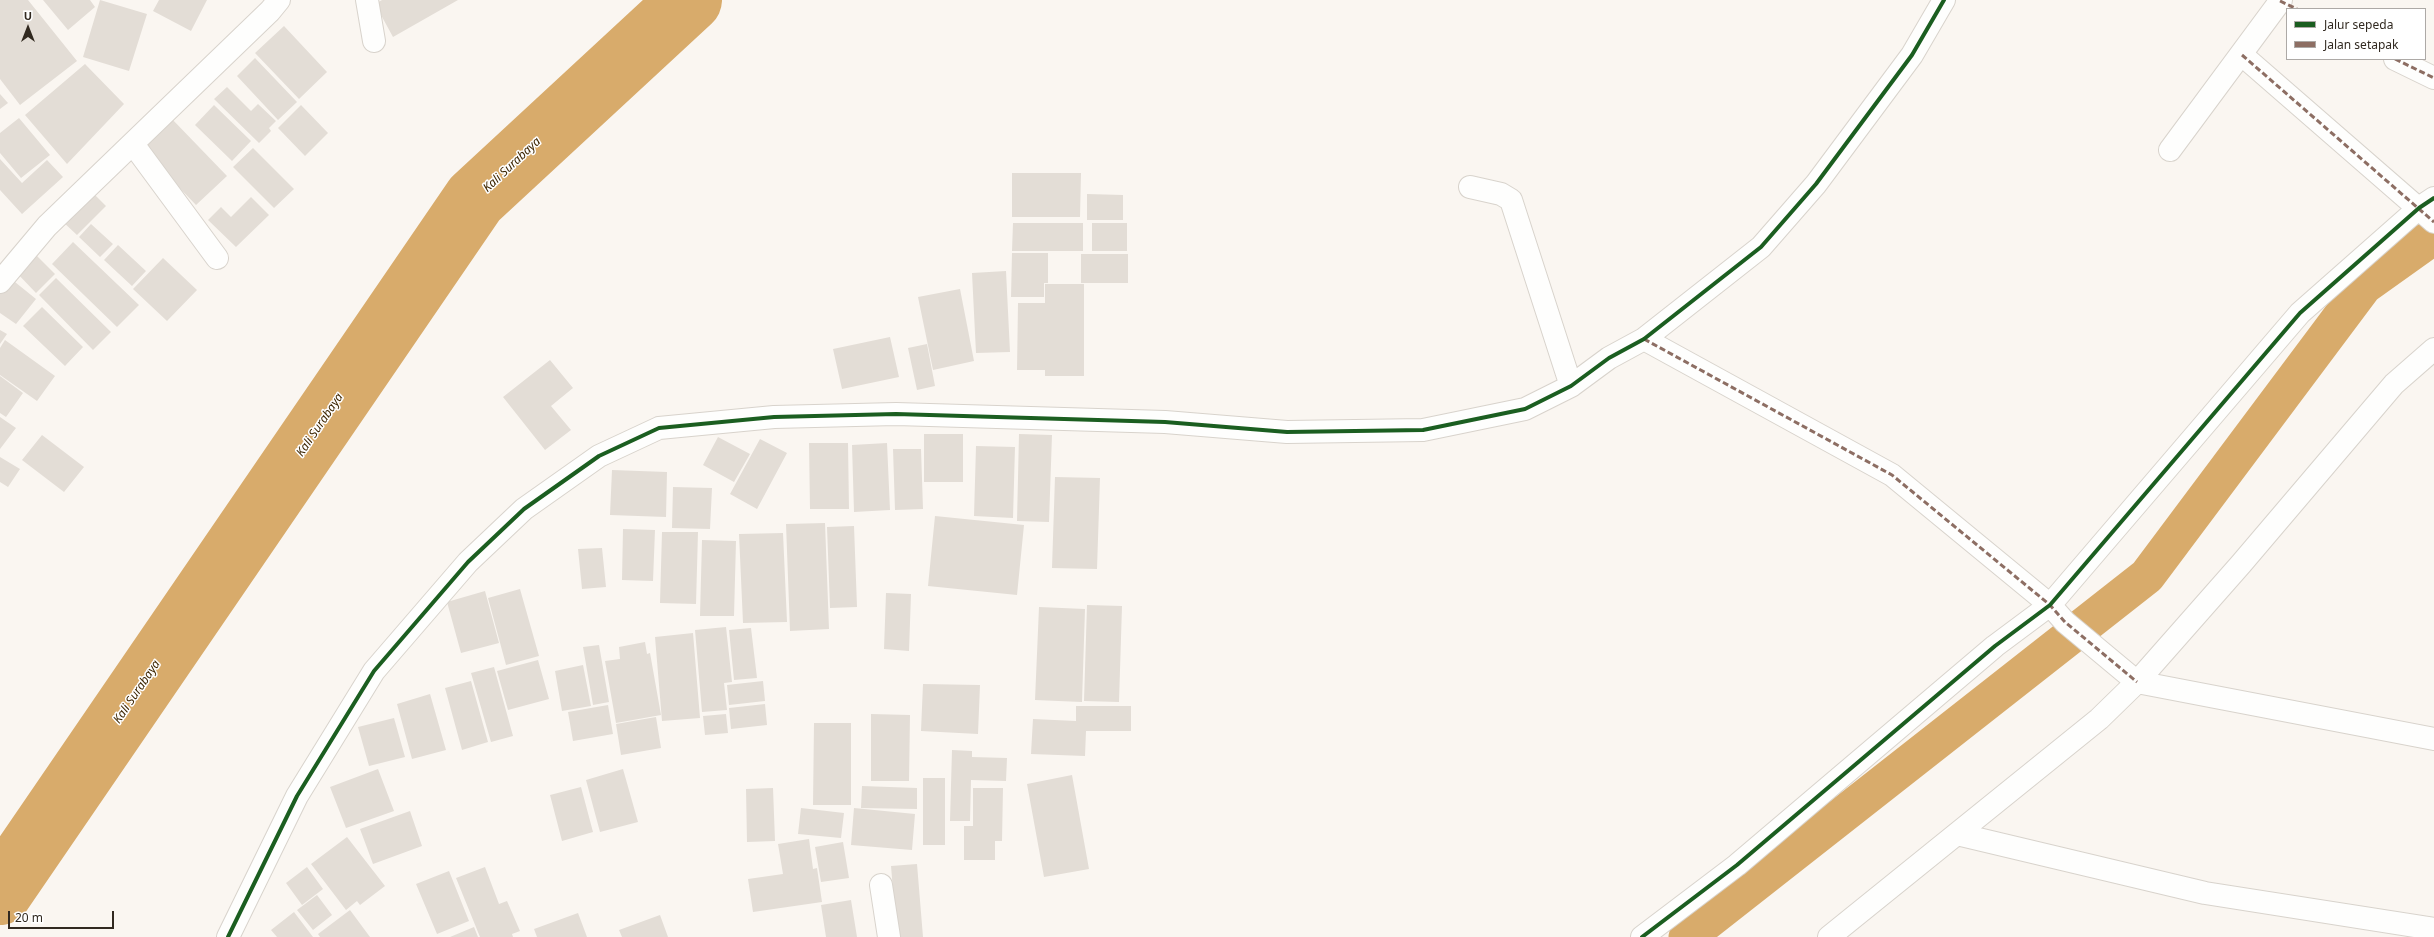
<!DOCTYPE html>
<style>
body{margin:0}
#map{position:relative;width:2434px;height:937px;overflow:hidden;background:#faf6f1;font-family:"Noto Sans",sans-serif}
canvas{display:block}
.legend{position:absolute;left:2286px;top:8px;width:140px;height:52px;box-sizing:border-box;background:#fff;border:1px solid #ada9a6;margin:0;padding:5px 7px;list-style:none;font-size:12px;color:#312920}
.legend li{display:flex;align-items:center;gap:8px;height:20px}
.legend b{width:20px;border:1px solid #ada9a6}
.north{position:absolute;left:8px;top:8px;width:40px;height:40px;-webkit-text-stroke:3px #fff;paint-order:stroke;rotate:0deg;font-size:11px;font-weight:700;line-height:16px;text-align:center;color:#312920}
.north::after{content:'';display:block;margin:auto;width:14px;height:18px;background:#312920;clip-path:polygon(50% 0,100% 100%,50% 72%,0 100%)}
.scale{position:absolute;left:8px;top:911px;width:106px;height:18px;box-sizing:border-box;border:2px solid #312920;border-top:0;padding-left:5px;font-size:12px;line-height:14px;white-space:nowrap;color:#312920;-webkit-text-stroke:3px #fff;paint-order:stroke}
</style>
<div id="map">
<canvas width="2434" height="937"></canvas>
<ul class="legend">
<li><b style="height:5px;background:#1b5e20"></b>Jalur sepeda</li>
<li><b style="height:5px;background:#8d6e63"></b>Jalan setapak</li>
</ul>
<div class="north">U</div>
<div class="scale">20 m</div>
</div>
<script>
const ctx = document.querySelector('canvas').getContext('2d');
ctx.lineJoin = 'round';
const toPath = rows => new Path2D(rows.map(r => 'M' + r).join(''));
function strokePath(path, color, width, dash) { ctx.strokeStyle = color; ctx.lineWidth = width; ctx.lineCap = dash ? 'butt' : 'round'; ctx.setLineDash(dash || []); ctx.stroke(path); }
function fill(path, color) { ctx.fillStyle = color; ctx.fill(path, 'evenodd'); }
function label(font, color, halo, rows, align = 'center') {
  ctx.font = font + ' "Noto Sans",sans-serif'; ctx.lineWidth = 3; ctx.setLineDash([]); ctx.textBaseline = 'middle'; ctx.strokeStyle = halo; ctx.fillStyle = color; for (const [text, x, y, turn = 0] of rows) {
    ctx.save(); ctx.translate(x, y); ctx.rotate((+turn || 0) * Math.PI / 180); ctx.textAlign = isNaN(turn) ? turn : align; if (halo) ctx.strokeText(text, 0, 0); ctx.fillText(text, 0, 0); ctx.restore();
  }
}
strokePath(toPath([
 [1687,937,2147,576,2364,286,2434,236]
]), '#d8ab6b', 37);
strokePath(toPath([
 [0,893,475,199,690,0]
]), '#d8ab6b', 64);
fill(toPath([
 [0,0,28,0,77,61,20,105,0,79],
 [43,0,90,0,95,7,68,30],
 [100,0,147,14,129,71,83,57],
 [159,0,207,0,191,31,153,11],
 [382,0,458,0,393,37,375,4],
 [284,26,327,72,299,99,255,53],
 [255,58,297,102,278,120,237,76],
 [85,64,124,104,67,164,25,115],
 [227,87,251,111,258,104,276,121,269,128,271,131,259,143,214,99],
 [0,94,8,103,0,109],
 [214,105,251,141,232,161,195,125],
 [301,105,328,133,305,156,278,128],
 [19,118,50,155,21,178,0,153,0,133],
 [171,118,227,176,196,205,140,147],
 [253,148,294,189,274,208,233,167],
 [0,159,22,183,47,160,63,177,22,214,0,190],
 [1012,173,1081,173,1080,217,1012,217],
 [91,191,106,206,77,235,62,221],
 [1087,194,1123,195,1123,220,1087,220],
 [251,197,269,215,236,247,208,220,221,207,231,217],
 [1013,223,1083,223,1083,251,1012,251],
 [1092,223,1127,223,1127,251,1092,251],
 [91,224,113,244,100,257,79,237],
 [73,242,139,305,117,327,52,264],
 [118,245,146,271,132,286,104,260],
 [34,253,55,274,36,293,15,271],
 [1012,253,1048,253,1048,283,1044,283,1044,297,1011,297],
 [1081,254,1128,254,1128,283,1081,283],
 [163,258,197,290,167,321,133,289],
 [1006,271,1010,352,976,353,972,273],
 [10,278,36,299,16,324,0,313,0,291],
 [56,278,111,332,93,350,39,295],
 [1045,284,1084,284,1084,376,1045,376,1045,370,1017,370,1018,303,1045,303],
 [960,289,974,361,933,370,918,297],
 [42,307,83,347,65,366,23,326],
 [0,330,7,334,0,344],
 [890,337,899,377,842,389,833,349],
 [5,340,55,376,37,401,0,375,0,348],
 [927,344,935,386,917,390,908,348],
 [550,360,573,388,551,406,571,430,545,450,503,397],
 [0,376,23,393,6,417,0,413],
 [0,417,16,428,0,449],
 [924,434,963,434,963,482,924,482],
 [1019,434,1052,435,1049,522,1017,521],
 [42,435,84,467,64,492,22,460],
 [718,437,750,454,734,482,703,465],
 [760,439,787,453,757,509,730,494],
 [809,443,848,443,849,509,810,509],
 [887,443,890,510,854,512,852,445],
 [976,446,1015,447,1013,518,974,516],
 [893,449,921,449,923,509,895,510],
 [0,457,20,469,8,487,0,482],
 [612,470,667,472,666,517,610,515],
 [1055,477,1100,478,1097,569,1052,568],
 [673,487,712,488,710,529,672,528],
 [935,516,1024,525,1017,595,928,586],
 [825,523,829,629,790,631,786,524],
 [854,526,857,607,830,608,827,527],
 [623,529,655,530,653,581,622,580],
 [662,532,698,532,696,604,660,603],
 [783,533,787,622,743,623,739,534],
 [702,540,736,541,734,616,700,616],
 [602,548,606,587,582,589,578,549],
 [520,589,539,656,506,665,488,598],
 [485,591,499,643,461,653,447,602],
 [886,593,911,594,909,651,884,649],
 [1087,605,1122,606,1119,702,1084,701],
 [1039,607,1085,609,1082,702,1035,700],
 [726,627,732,682,724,683,727,710,702,712,695,630],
 [751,628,757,678,734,680,729,630],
 [693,633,700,718,662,721,655,637],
 [645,642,647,654,650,653,661,715,616,723,605,661,620,659,619,647],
 [599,645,609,702,593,705,583,647],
 [538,660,549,699,508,710,497,671],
 [583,665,591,706,562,711,555,671],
 [494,667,513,736,491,742,471,673],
 [471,681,488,742,462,750,445,688],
 [763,681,765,701,729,705,727,685],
 [923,684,980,685,978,734,921,731],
 [430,694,446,750,412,759,397,704],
 [765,704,767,725,731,729,729,708],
 [608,705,613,734,573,741,568,712],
 [1076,706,1131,706,1131,731,1086,731,1085,756,1031,754,1033,719,1076,721],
 [726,714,728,733,705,735,703,716],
 [871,714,910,715,909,781,871,781],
 [656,717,661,748,621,755,616,724],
 [394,718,405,757,369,766,358,727],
 [814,723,851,723,851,805,813,805],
 [952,750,972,751,972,757,1007,758,1006,781,971,780,970,821,950,821],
 [378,769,394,811,346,828,330,787],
 [623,769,638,822,600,832,586,780],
 [1072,775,1089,869,1044,877,1027,784],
 [923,778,945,778,945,845,923,845],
 [862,786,917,788,917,809,861,808],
 [581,787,593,832,562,841,550,795],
 [773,788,775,841,747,842,746,789],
 [973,788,1003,788,1002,841,995,841,995,860,964,860,964,826,973,826],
 [801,808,844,813,841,838,798,834],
 [854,808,915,814,912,850,851,845],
 [410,811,422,846,373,864,360,829],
 [347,837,385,886,360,905,357,901,346,910,311,864],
 [809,839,813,869,817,868,822,902,753,912,748,879,783,874,778,844],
 [843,842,849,878,821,882,815,847],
 [917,864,923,937,897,937,891,866],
 [307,867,323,889,302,905,286,883],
 [485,867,499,904,507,901,520,931,512,934,513,937,480,937,456,878],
 [449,871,469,921,437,934,416,884],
 [317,895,332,915,313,930,297,910],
 [851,900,857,937,826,937,821,905],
 [350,910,370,937,320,937,318,934],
 [294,912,313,937,277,937,271,930],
 [578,913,587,937,537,937,534,929],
 [660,915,668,937,622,937,619,930],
 [474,927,478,937,450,937]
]), '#e3ddd6');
const minor = toPath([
 [367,0,374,41],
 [2242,55,2434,222],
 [2395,59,2434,78],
 [133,144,217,258],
 [2170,150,2281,0],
 [1470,187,1501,194,1511,200,1571,386],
 [0,282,47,226,270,11,279,0],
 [1644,339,1892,475,2050,605,2065,622,2137,682,2434,739],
 [1957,834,2205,893,2434,929],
 [881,885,889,937],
 [228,937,297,796,374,671,468,562,524,509,599,456,659,428,774,417,896,414,1165,422,1287,432,1423,430,1525,409,1571,386,1609,358,1644,339,1761,247,1816,184,1912,55,1944,0],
 [1642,937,1737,865,1995,646,2050,605,2300,313,2419,208,2434,198],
 [1829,937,2099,719,2137,682,2241,564,2394,384,2434,349]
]);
strokePath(minor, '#d8d3cc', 24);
strokePath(minor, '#fefefd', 22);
strokePath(toPath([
 [2280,1,2297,9],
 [2242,55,2434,222],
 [2395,59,2434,78],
 [1644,339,1892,475,2050,605,2065,622,2137,682]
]), '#8d6e63', 3, [6, 3]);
strokePath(toPath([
 [228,937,297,796,374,671,468,562,524,509,599,456,659,428,774,417,896,414,1165,422,1287,432,1423,430,1525,409,1571,386,1609,358,1644,339,1761,247,1816,184,1912,55,1944,0],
 [1642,937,1737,865,1995,646,2050,605,2300,313,2419,208,2434,198]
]), '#1b5e20', 4);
label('italic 12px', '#3d2500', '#fff', [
 ["Kali Surabaya",512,165,-43],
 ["Kali Surabaya",320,425,-56],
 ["Kali Surabaya",137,692,-56]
]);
</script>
